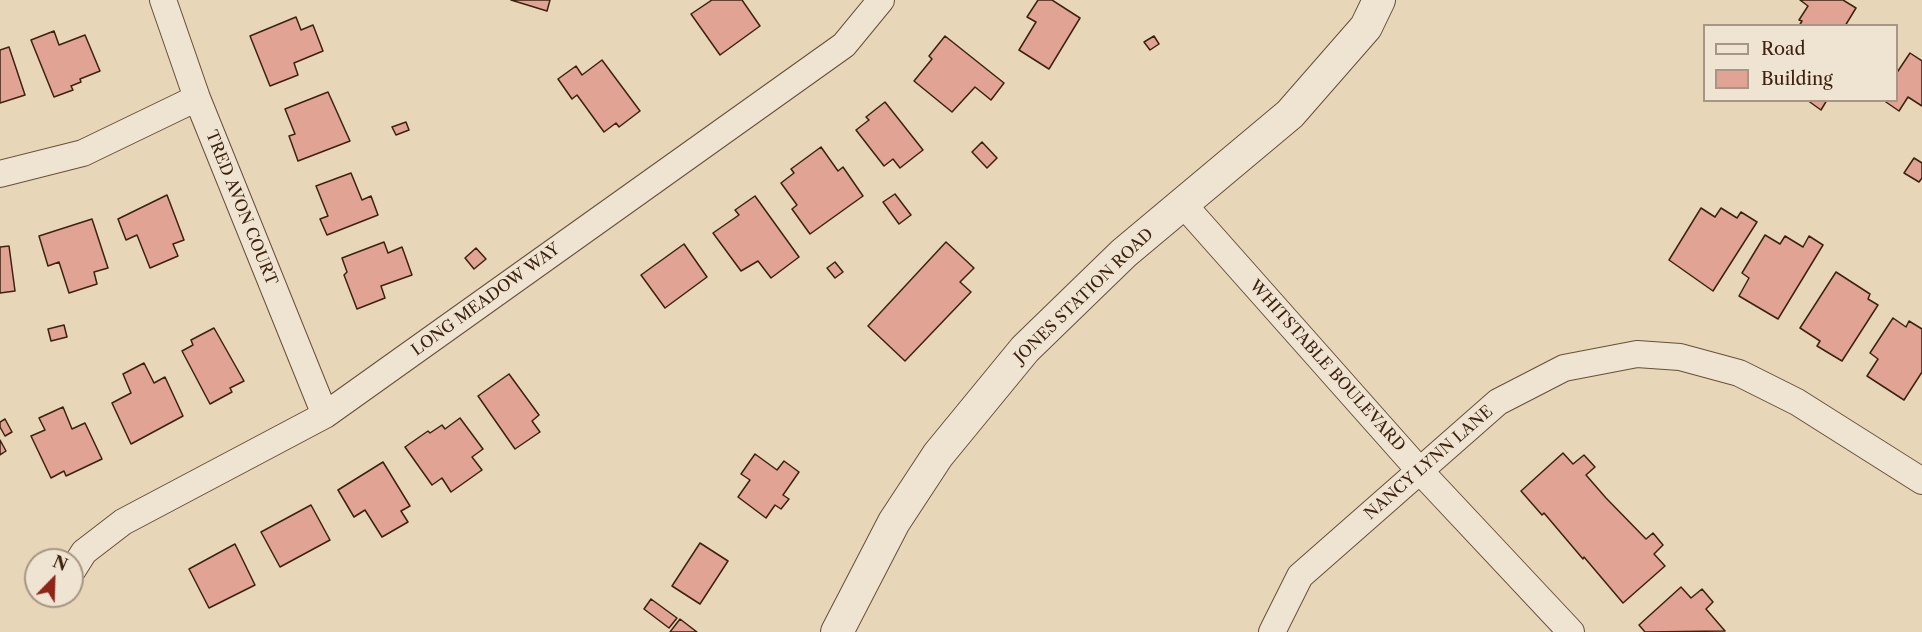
<!DOCTYPE html>
<style>
body{margin:0}
#map{position:relative;width:1922px;height:632px;overflow:hidden;background:#e7d6b8;font-family:"Libre Caslon Text",serif}
canvas{display:block}
.legend{position:absolute;left:1703px;top:24px;width:195px;height:78px;box-sizing:border-box;background:#efe4d1;border:2px solid #a79683;margin:0;padding:8px 10px;list-style:none;font-size:18px;color:#3c220f}
.legend li{display:flex;align-items:center;gap:12px;height:30px}
.legend b{width:30px;border:2px solid #a79683}
.north{position:absolute;left:24px;top:548px;width:60px;height:60px;box-sizing:border-box;background:#efe4d1;border:2px solid #a79683;border-radius:50%;rotate:23deg;font-size:16px;font-weight:700;line-height:24px;text-align:center;color:#3c220f}
.north::after{content:'';display:block;margin:auto;width:21px;height:27px;background:#8f2418;clip-path:polygon(50% 0,100% 100%,50% 72%,0 100%)}
</style>
<div id="map">
<canvas width="1922" height="632"></canvas>
<ul class="legend">
<li><b style="height:8px;background:#efe4d1"></b>Road</li>
<li><b style="height:16px;background:#e1a394"></b>Building</li>
</ul>
<div class="north">N</div>
</div>
<script>
const ctx = document.querySelector('canvas').getContext('2d');
ctx.lineJoin = 'round';
function fill(path, color) { ctx.fillStyle = color; ctx.fill(path, 'evenodd'); }
const toPath = rows => new Path2D(rows.map(r => 'M' + r).join(''));
function strokePath(path, color, width, dash) { ctx.strokeStyle = color; ctx.lineWidth = width; ctx.lineCap = dash ? 'butt' : 'round'; ctx.setLineDash(dash || []); ctx.stroke(path); }
function label(font, color, halo, rows, align = 'center') {
  ctx.font = font + ' "Libre Caslon Text",serif'; ctx.lineWidth = 4.5; ctx.setLineDash([]); ctx.textBaseline = 'middle'; ctx.strokeStyle = halo; ctx.fillStyle = color; for (const [text, x, y, turn = 0] of rows) {
    ctx.save(); ctx.translate(x, y); ctx.rotate((+turn || 0) * Math.PI / 180); ctx.textAlign = isNaN(turn) ? turn : align; if (halo) ctx.strokeText(text, 0, 0); ctx.fillText(text, 0, 0); ctx.restore();
  }
}
const building = toPath([
 [511,0,550,0,547,11,511,0],
 [712,0,742,0,760,26,720,55,691,14,712,0],
 [1038,0,1052,0,1080,18,1049,69,1019,50,1036,22,1027,17,1038,0],
 [1800,0,1843,0,1856,8,1845,26,1799,26,1802,21,1799,20,1808,6,1800,0],
 [296,17,301,30,313,25,323,51,294,63,298,75,270,86,250,36,296,17],
 [54,31,59,45,85,35,100,71,80,79,81,82,71,86,73,90,54,97,31,40,54,31],
 [945,36,1004,83,991,100,975,87,952,112,914,81,932,59,929,56,945,36],
 [1154,36,1159,44,1150,50,1144,42,1154,36],
 [9,47,25,95,0,103,0,50,9,47],
 [1910,53,1922,61,1922,106,1908,97,1899,111,1883,100,1896,100,1896,74,1910,53],
 [602,60,640,111,619,127,616,123,604,132,577,95,572,99,558,79,576,66,582,75,602,60],
 [328,92,350,141,298,161,289,136,295,134,285,109,328,92],
 [1807,100,1827,100,1821,110,1807,100],
 [885,102,923,150,900,168,893,159,884,166,856,130,869,120,866,117,885,102],
 [406,122,409,130,396,135,392,127,406,122],
 [982,142,997,158,987,168,972,152,982,142],
 [821,147,838,171,843,167,863,196,810,234,792,209,797,205,781,183,794,173,791,169,821,147],
 [1914,158,1922,163,1922,178,1919,182,1904,173,1914,158],
 [351,173,362,200,371,196,378,215,327,235,320,219,328,216,316,186,351,173],
 [895,194,911,215,899,224,883,202,895,194],
 [167,195,184,240,173,244,178,256,150,268,137,235,126,240,118,219,167,195],
 [755,196,799,257,771,278,758,261,741,271,713,233,739,215,735,210,755,196],
 [1701,208,1715,217,1721,208,1737,218,1741,212,1757,222,1713,291,1669,260,1701,208],
 [92,219,108,268,94,272,97,284,69,293,59,262,48,266,39,236,92,219],
 [1765,235,1780,244,1785,236,1803,247,1809,236,1823,245,1778,319,1739,296,1749,278,1742,273,1765,235],
 [384,242,388,253,402,247,412,275,381,286,385,298,357,309,344,275,347,272,342,258,384,242],
 [946,242,974,268,960,282,971,292,905,361,868,326,946,242],
 [684,244,707,277,665,308,641,275,684,244],
 [9,246,15,291,0,293,0,247,9,246],
 [476,248,486,259,474,269,465,258,476,248],
 [835,262,843,272,835,278,827,268,835,262],
 [1836,272,1870,294,1868,299,1878,305,1842,361,1817,346,1820,341,1800,328,1836,272],
 [1893,318,1906,327,1909,321,1922,329,1922,372,1904,400,1867,376,1878,359,1870,353,1893,318],
 [64,325,67,337,51,341,48,329,64,325],
 [214,328,244,381,230,388,232,392,210,404,182,351,193,345,191,340,214,328],
 [144,363,154,383,165,377,183,416,131,444,112,403,131,393,123,374,144,363],
 [509,374,539,415,532,421,540,432,515,449,478,396,509,374],
 [63,407,72,429,85,423,102,459,66,476,64,471,51,478,31,436,45,430,39,418,63,407],
 [460,418,483,449,472,457,482,470,451,492,442,478,432,485,405,447,428,431,430,433,442,425,445,429,460,418],
 [5,419,12,432,5,436,0,427,0,422,5,419],
 [0,440,6,451,0,455,0,440],
 [1563,453,1573,464,1584,455,1595,467,1586,475,1606,498,1646,539,1653,533,1663,545,1654,554,1665,566,1623,603,1584,557,1583,559,1544,513,1542,515,1521,491,1563,453],
 [755,454,777,470,784,461,799,472,783,495,789,499,781,509,775,505,766,518,738,497,750,480,741,474,755,454],
 [383,462,410,506,401,511,408,522,382,537,365,510,354,517,338,490,383,462],
 [311,505,330,540,280,567,261,532,311,505],
 [700,543,728,561,700,604,672,586,700,543],
 [235,544,255,585,209,608,189,569,235,544],
 [1681,587,1691,598,1702,589,1713,602,1706,609,1725,631,1645,632,1639,625,1681,587],
 [651,599,677,618,669,628,644,609,651,599],
 [680,619,697,632,670,632,680,619]
]);
fill(building, '#e1a394');
strokePath(building, '#3c220f', 1.5);
const minor = toPath([
 [163,0,197,98,325,415],
 [0,174,83,153,197,98],
 [1183,204,1420,471,1571,632],
 [72,571,84,552,123,522,325,415,844,45,881,0],
 [1272,632,1300,576,1498,402,1564,368,1637,354,1680,357,1739,373,1797,402,1922,481]
]);
const tertiary = toPath([
 [837,632,894,522,938,455,1025,349,1124,253,1290,114,1366,27,1379,0]
]);
strokePath(minor, '#674f39', 28);
strokePath(tertiary, '#674f39', 34);
strokePath(minor, '#efe4d1', 26);
strokePath(tertiary, '#efe4d1', 32);
label('16px', '#3c220f', '#efe4d1', [
 ["TRED AVON COURT",241,208,68],
 ["JONES STATION ROAD",1084,296,-44],
 ["LONG MEADOW WAY",486,300,-36],
 ["WHITSTABLE BOULEVARD",1327,366,48],
 ["NANCY LYNN LANE",1429,463,-41]
]);
</script>
